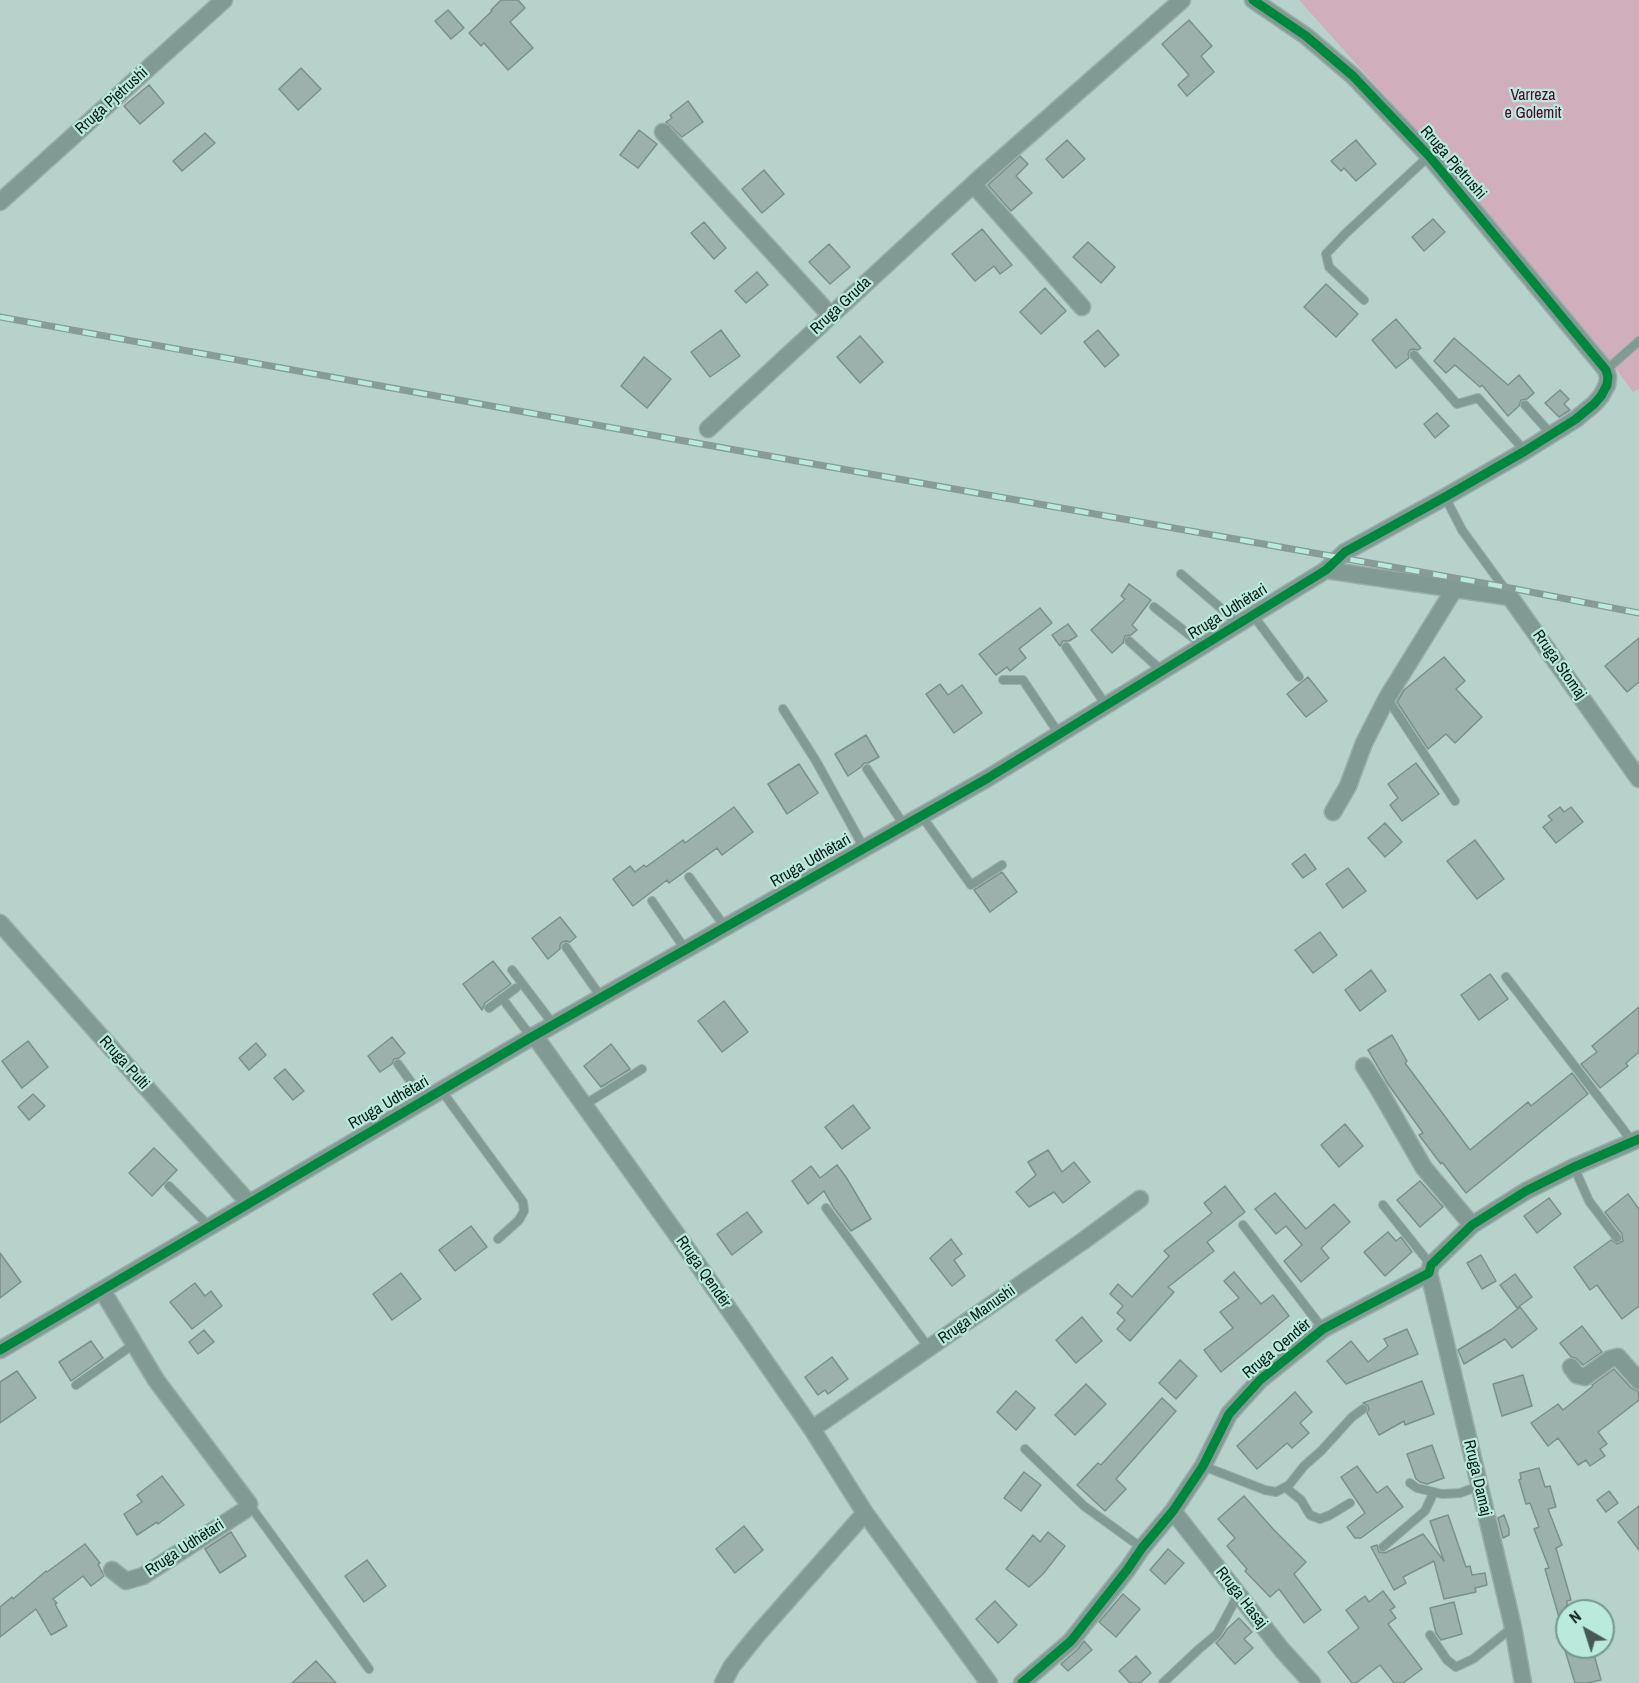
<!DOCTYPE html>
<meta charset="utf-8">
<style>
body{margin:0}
#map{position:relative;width:1639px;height:1683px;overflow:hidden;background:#b7d2ca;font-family:"Archivo Narrow",sans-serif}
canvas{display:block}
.north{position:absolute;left:1555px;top:1599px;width:60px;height:60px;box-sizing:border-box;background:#b9eadc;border:2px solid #72978d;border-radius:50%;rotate:321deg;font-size:16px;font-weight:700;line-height:24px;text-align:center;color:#081a16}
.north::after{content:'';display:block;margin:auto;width:21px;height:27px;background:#455a55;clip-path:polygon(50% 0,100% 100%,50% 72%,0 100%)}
</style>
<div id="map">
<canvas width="1639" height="1683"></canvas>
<div class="north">N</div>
</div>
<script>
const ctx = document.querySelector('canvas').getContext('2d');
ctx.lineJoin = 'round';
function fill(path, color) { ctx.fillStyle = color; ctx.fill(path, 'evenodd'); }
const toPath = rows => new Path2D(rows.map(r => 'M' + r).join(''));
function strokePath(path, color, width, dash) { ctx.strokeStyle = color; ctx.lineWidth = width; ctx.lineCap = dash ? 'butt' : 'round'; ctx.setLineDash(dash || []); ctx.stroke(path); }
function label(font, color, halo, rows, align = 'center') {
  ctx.font = font + ' "Archivo Narrow",sans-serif'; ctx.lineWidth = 4.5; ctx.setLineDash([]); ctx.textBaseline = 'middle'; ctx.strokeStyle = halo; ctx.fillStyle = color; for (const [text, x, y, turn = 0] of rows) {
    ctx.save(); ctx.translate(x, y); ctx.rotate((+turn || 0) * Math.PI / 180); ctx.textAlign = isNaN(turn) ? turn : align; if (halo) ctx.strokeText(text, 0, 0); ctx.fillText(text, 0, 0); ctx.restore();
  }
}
fill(toPath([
 [1299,0,1639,0,1639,389,1633,392,1608,358,1412,126]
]), '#d0aebc');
const building = toPath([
 [501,0,518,0,525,8,510,22,533,48,508,70,484,43,481,46,469,33,492,11,491,10,501,0],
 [448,10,464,28,451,39,435,21,448,10],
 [1189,20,1212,46,1201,56,1214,72,1187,96,1178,85,1189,75,1162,44,1189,20],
 [301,68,321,89,298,110,279,89,301,68],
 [149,85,164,103,140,124,124,106,149,85],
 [688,101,703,122,682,137,666,122,672,118,670,115,688,101],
 [639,130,657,144,638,168,620,155,639,130],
 [205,133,215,143,182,171,173,161,205,133],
 [1067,140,1085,159,1063,178,1046,159,1067,140],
 [1356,140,1376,164,1356,181,1344,168,1341,171,1331,161,1356,140],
 [1020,156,1028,164,1016,176,1032,193,1011,211,988,185,1020,156],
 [764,170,784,194,762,213,742,189,764,170],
 [1433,219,1445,232,1424,251,1412,237,1433,219],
 [704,222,726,248,714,259,691,233,704,222],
 [982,229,1012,265,1000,274,994,266,975,281,952,254,982,229],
 [1088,242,1115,267,1101,283,1073,257,1088,242],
 [829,244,850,267,830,284,809,262,829,244],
 [757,272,768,285,746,303,735,291,757,272],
 [1326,284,1358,314,1336,337,1304,307,1326,284],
 [1045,288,1066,311,1041,334,1020,312,1045,288],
 [1396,319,1421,348,1418,350,1413,349,1410,350,1408,354,1409,358,1396,368,1372,340,1396,319],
 [721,330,740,356,710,377,691,352,721,330],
 [1098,330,1119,355,1105,367,1084,342,1098,330],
 [860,336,883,362,860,383,837,357,860,336],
 [1454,338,1508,385,1519,375,1534,393,1527,399,1521,400,1519,406,1508,416,1482,385,1480,387,1455,365,1446,373,1434,361,1454,338],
 [644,357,671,379,647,408,621,386,644,357],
 [1560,390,1569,399,1564,404,1570,410,1559,417,1545,403,1560,390],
 [1437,413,1449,426,1435,438,1424,424,1437,413],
 [1129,584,1151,600,1132,625,1137,630,1131,635,1125,636,1123,643,1112,653,1091,630,1125,599,1121,596,1129,584],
 [1040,608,1052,623,1019,649,1026,658,1010,671,1007,667,996,675,979,654,1040,608],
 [1068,624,1077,636,1069,641,1063,641,1060,646,1052,635,1068,624],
 [1639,638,1639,682,1627,692,1605,666,1639,638],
 [1444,657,1465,681,1456,689,1482,717,1455,743,1446,734,1428,749,1397,702,1404,690,1444,657],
 [1308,677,1327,701,1306,717,1287,694,1308,677],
 [940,684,948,695,962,685,982,713,954,733,926,694,940,684],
 [866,735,879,757,868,763,864,763,861,767,848,776,835,754,866,735],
 [1416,763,1439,794,1402,821,1390,805,1398,798,1388,784,1416,763],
 [799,764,818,793,787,814,768,784,799,764],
 [734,807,753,832,722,855,717,848,669,883,667,880,633,906,613,879,630,866,635,872,644,865,646,867,683,840,685,843,734,807],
 [1560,807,1564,812,1571,807,1583,822,1556,843,1543,827,1552,820,1548,816,1560,807],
 [1385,823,1402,842,1385,857,1368,838,1385,823],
 [1475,840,1504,879,1477,899,1447,861,1475,840],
 [1305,854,1316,869,1303,878,1292,864,1305,854],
 [1348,868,1366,891,1343,908,1326,884,1348,868],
 [1002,872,1017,892,990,912,974,890,1002,872],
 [560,917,576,937,570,942,566,941,562,942,560,945,560,949,548,959,532,938,560,917],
 [1320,932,1337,955,1313,973,1295,950,1320,932],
 [493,961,511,984,485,1003,482,1010,463,984,493,961],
 [1371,970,1386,991,1360,1011,1345,990,1371,970],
 [1490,974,1508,999,1479,1020,1461,995,1490,974],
 [724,1001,748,1032,722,1052,698,1021,724,1001],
 [1639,1007,1639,1052,1626,1063,1628,1066,1600,1088,1581,1064,1597,1052,1592,1046,1639,1007],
 [1392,1035,1407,1061,1405,1063,1470,1150,1528,1102,1531,1106,1572,1073,1588,1094,1466,1193,1442,1162,1441,1164,1419,1135,1423,1133,1388,1084,1368,1050,1392,1035],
 [392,1037,405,1053,399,1058,394,1059,392,1064,380,1072,368,1056,392,1037],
 [28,1041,48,1067,22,1088,2,1061,28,1041],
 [256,1043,266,1055,249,1070,239,1058,256,1043],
 [611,1044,630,1069,601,1087,584,1066,611,1044],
 [285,1069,304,1091,293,1100,274,1078,285,1069],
 [33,1094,45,1106,29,1120,18,1107,33,1094],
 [853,1105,870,1128,842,1149,825,1127,853,1105],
 [1345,1124,1363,1146,1339,1167,1321,1145,1345,1124],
 [154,1148,177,1170,152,1196,129,1173,154,1148],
 [1048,1150,1062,1172,1074,1162,1090,1182,1063,1203,1054,1192,1029,1207,1016,1192,1036,1175,1028,1162,1048,1150],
 [837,1165,846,1177,871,1219,851,1231,834,1208,824,1191,808,1204,792,1181,811,1166,820,1178,837,1165],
 [1420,1181,1443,1207,1420,1227,1397,1200,1420,1181],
 [1225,1186,1245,1212,1207,1242,1214,1251,1168,1287,1174,1292,1130,1341,1117,1329,1125,1320,1117,1313,1123,1306,1110,1294,1118,1284,1132,1297,1169,1256,1164,1251,1212,1213,1204,1203,1225,1186],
 [1275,1193,1306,1229,1334,1204,1350,1222,1321,1248,1329,1258,1301,1282,1284,1261,1302,1245,1286,1226,1276,1234,1255,1209,1275,1193],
 [1628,1194,1639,1209,1639,1306,1622,1319,1597,1285,1590,1290,1574,1267,1611,1240,1617,1244,1623,1241,1622,1234,1605,1212,1628,1194],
 [1549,1198,1561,1214,1537,1233,1524,1216,1549,1198],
 [747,1212,762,1232,732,1255,717,1234,747,1212],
 [471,1226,487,1247,455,1271,439,1250,471,1226],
 [1388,1232,1396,1241,1401,1237,1412,1252,1385,1276,1364,1252,1388,1232],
 [951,1239,962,1254,954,1260,965,1276,952,1286,930,1258,951,1239],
 [0,1253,21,1282,0,1298,0,1253],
 [1481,1255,1496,1281,1482,1289,1467,1263,1481,1255],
 [1234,1272,1261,1304,1273,1295,1289,1316,1221,1372,1204,1350,1233,1328,1220,1312,1239,1298,1224,1281,1234,1272],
 [401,1273,421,1299,392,1320,373,1294,401,1273],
 [1515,1274,1532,1297,1517,1308,1500,1285,1515,1274],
 [195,1283,205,1296,211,1291,222,1306,192,1329,170,1302,195,1283],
 [1520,1307,1537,1329,1512,1348,1505,1339,1464,1364,1458,1350,1492,1329,1520,1307],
 [1082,1317,1102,1341,1076,1363,1056,1340,1082,1317],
 [1582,1326,1602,1352,1583,1365,1576,1358,1571,1357,1560,1343,1582,1326],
 [1407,1329,1418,1354,1346,1384,1327,1361,1351,1341,1368,1362,1388,1346,1384,1339,1407,1329],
 [204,1330,214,1342,198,1354,189,1342,204,1330],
 [91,1341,103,1358,71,1381,59,1362,91,1341],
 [832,1357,848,1379,828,1394,825,1390,818,1395,805,1377,832,1357],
 [1180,1360,1197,1376,1176,1399,1159,1383,1180,1360],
 [1614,1369,1631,1388,1638,1391,1639,1400,1598,1432,1607,1444,1600,1449,1605,1456,1590,1466,1586,1460,1578,1465,1558,1438,1548,1446,1531,1423,1558,1404,1563,1410,1593,1386,1592,1385,1614,1369],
 [17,1371,36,1398,0,1423,0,1382,17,1371],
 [1523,1375,1532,1406,1502,1416,1493,1384,1523,1375],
 [1422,1381,1434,1414,1405,1425,1404,1421,1379,1435,1367,1413,1369,1409,1368,1406,1363,1403,1422,1381],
 [1086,1384,1106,1404,1075,1435,1055,1415,1086,1384],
 [1016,1391,1035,1408,1016,1430,997,1412,1016,1391],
 [1295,1392,1312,1412,1300,1423,1309,1433,1292,1448,1287,1443,1257,1469,1237,1446,1295,1392],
 [1162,1398,1176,1411,1116,1479,1126,1489,1105,1511,1077,1485,1098,1463,1101,1465,1162,1398],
 [1432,1445,1444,1478,1427,1484,1420,1482,1416,1479,1407,1454,1432,1445],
 [1357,1466,1377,1493,1387,1486,1403,1507,1361,1538,1355,1538,1347,1527,1365,1513,1341,1477,1357,1466],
 [1539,1468,1545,1487,1550,1486,1556,1507,1548,1509,1562,1545,1556,1548,1571,1600,1567,1601,1567,1631,1563,1631,1545,1569,1549,1568,1534,1529,1539,1527,1530,1503,1526,1504,1519,1480,1521,1479,1520,1473,1539,1468],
 [1024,1472,1041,1485,1021,1511,1004,1498,1024,1472],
 [162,1476,184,1505,158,1524,157,1522,137,1535,124,1514,142,1502,137,1495,162,1476],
 [1609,1491,1618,1503,1606,1512,1597,1500,1609,1491],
 [1244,1496,1273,1529,1306,1562,1294,1574,1321,1610,1304,1623,1279,1589,1270,1597,1245,1571,1247,1569,1227,1546,1235,1538,1218,1519,1244,1496],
 [1639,1506,1639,1550,1618,1522,1639,1506],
 [1448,1515,1466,1567,1470,1566,1472,1575,1485,1573,1487,1585,1475,1588,1476,1592,1444,1599,1434,1561,1403,1577,1406,1583,1394,1590,1371,1547,1377,1545,1379,1552,1385,1553,1423,1534,1444,1561,1430,1521,1448,1515],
 [1504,1515,1509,1529,1509,1535,1503,1538,1498,1518,1504,1515],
 [744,1526,763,1550,735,1573,716,1549,744,1526],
 [231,1532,246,1556,220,1573,205,1549,231,1532],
 [1048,1532,1065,1546,1043,1574,1029,1587,1006,1569,1033,1535,1040,1542,1048,1532],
 [85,1544,100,1563,98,1564,104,1576,91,1586,83,1576,53,1599,57,1603,55,1604,67,1626,51,1635,36,1609,0,1637,0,1607,12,1597,13,1599,46,1571,47,1572,85,1544],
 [1168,1549,1184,1563,1165,1584,1150,1570,1168,1549],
 [367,1560,386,1586,364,1602,345,1576,367,1560],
 [1383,1591,1395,1607,1390,1610,1396,1618,1388,1624,1422,1669,1403,1683,1394,1683,1380,1665,1356,1683,1352,1683,1328,1652,1359,1628,1346,1610,1365,1596,1369,1602,1383,1591],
 [1123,1594,1140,1609,1116,1637,1099,1622,1123,1594],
 [995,1601,1017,1625,998,1643,976,1619,995,1601],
 [1454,1602,1462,1634,1441,1640,1436,1633,1430,1608,1454,1602],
 [1239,1618,1252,1632,1244,1639,1253,1648,1235,1664,1216,1643,1222,1637,1227,1629,1239,1618],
 [1084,1641,1092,1650,1068,1671,1061,1664,1078,1649,1084,1641],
 [1564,1647,1592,1647,1601,1680,1587,1683,1575,1683,1564,1647],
 [1136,1656,1151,1673,1140,1683,1130,1683,1119,1671,1136,1656],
 [316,1661,336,1683,292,1683,316,1661]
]);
fill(building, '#9cb1ab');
strokePath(building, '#7c908b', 1.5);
const service = toPath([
 [1364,300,1329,267,1326,254,1346,233,1429,156],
 [1414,355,1457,404,1478,398,1525,451],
 [1613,364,1639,341],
 [1525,405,1551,434],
 [1445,497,1462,530,1510,596],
 [1181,574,1230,616,1236,625],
 [1154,607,1196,640,1200,647],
 [1253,615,1299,677],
 [1129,641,1162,671],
 [1066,647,1106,705],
 [1003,680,1023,680,1059,734],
 [1387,698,1455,801],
 [783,709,816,761,864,848],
 [867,769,904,825],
 [921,815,971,885,1002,865],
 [689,877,725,927],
 [652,901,685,949],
 [566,947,601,997],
 [512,970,553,1024],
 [1506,977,1623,1129,1632,1142],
 [502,998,526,1030,530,1038],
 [489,1008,516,988],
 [398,1064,424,1100],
 [441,1090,523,1202,524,1211,519,1220,498,1239],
 [584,1105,642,1069],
 [1574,1167,1589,1201,1617,1238],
 [169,1186,203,1220,208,1228],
 [1383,1205,1431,1265],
 [826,1208,929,1348],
 [1243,1225,1323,1329],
 [76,1385,134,1344],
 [1025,1449,1084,1506,1142,1548],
 [1203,1466,1265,1490,1276,1492,1289,1485,1304,1466,1321,1451,1352,1417,1363,1409],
 [1410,1483,1417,1488,1442,1494,1460,1493,1479,1486],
 [1285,1487,1301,1500,1310,1515,1320,1519,1330,1515,1350,1503],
 [249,1504,369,1669],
 [1383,1547,1425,1511,1434,1492],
 [1430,1635,1447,1660,1456,1667,1473,1659,1513,1627],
 [1163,1683,1199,1649,1217,1634,1238,1595]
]);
const minor = toPath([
 [663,132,831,316],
 [973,184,1082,307],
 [0,202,224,0],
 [708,429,980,178,1182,0],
 [1326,570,1510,597,1639,779],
 [1333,812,1348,786,1364,743,1387,698,1455,588],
 [0,923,249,1203],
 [534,1035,687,1249,812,1429,865,1513,989,1683],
 [1364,1066,1378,1088,1424,1168,1472,1225],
 [1429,1273,1513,1627,1523,1683],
 [102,1290,156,1380,249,1504,245,1510,143,1576,126,1581,112,1570],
 [0,1350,530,1038,988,778,1326,570,1345,552,1445,497,1525,451,1576,419,1594,404,1601,396,1607,385,1608,377,1606,370,1429,156,1353,76,1306,36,1253,0],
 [1571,1367,1577,1375,1585,1377,1610,1359,1618,1357,1639,1381],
 [812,1429,1083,1241,1140,1199],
 [1173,1511,1282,1650,1312,1683],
 [723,1683,732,1666,757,1635,865,1513],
 [1022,1683,1071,1641,1127,1570,1142,1548,1173,1511,1203,1466,1229,1414,1260,1380,1323,1329,1429,1273,1431,1265,1472,1225,1526,1191,1574,1167,1639,1139]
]);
strokePath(service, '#9aaea9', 10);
strokePath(minor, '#9aaea9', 19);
strokePath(service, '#829a94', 8);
strokePath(minor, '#829a94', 16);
const rail = toPath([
 [0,317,679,440,1505,587,1639,613]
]);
strokePath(rail, '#879c97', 7);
strokePath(rail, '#b9eadc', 4.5, [14]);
strokePath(toPath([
 [0,1350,530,1038,988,778,1326,570,1345,552,1445,497,1525,451,1576,419,1594,404,1601,396,1607,385,1608,377,1606,370,1429,156,1353,76,1306,36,1253,0],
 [1022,1683,1071,1641,1127,1570,1142,1548,1173,1511,1203,1466,1229,1414,1260,1380,1323,1329,1429,1273,1431,1265,1472,1225,1526,1191,1574,1167,1639,1139]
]), '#00873e', 9);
label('16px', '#4f022b', '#b9eadc', [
 ["Varreza",1533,96],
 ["e Golemit",1533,114]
]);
label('16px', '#081a16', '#b9eadc', [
 ["Rruga Pjetrushi",112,101,-42],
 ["Rruga Pjetrushi",1453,163,49],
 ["Rruga Gruda",841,306,-43],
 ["Rruga Udhëtari",1228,612,-32],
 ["Rruga Stomaj",1559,665,55],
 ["Rruga Udhëtari",811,861,-30],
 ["Rruga Pulti",124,1063,48],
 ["Rruga Udhëtari",389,1103,-30],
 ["Rruga Qendër",703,1272,55],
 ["Rruga Manushi",977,1315,-35],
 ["Rruga Qendër",1277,1349,-40],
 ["Rruga Damaj",1477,1478,77],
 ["Rruga Udhëtari",185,1548,-33],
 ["Rruga Hasaj",1241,1598,52]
]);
</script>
